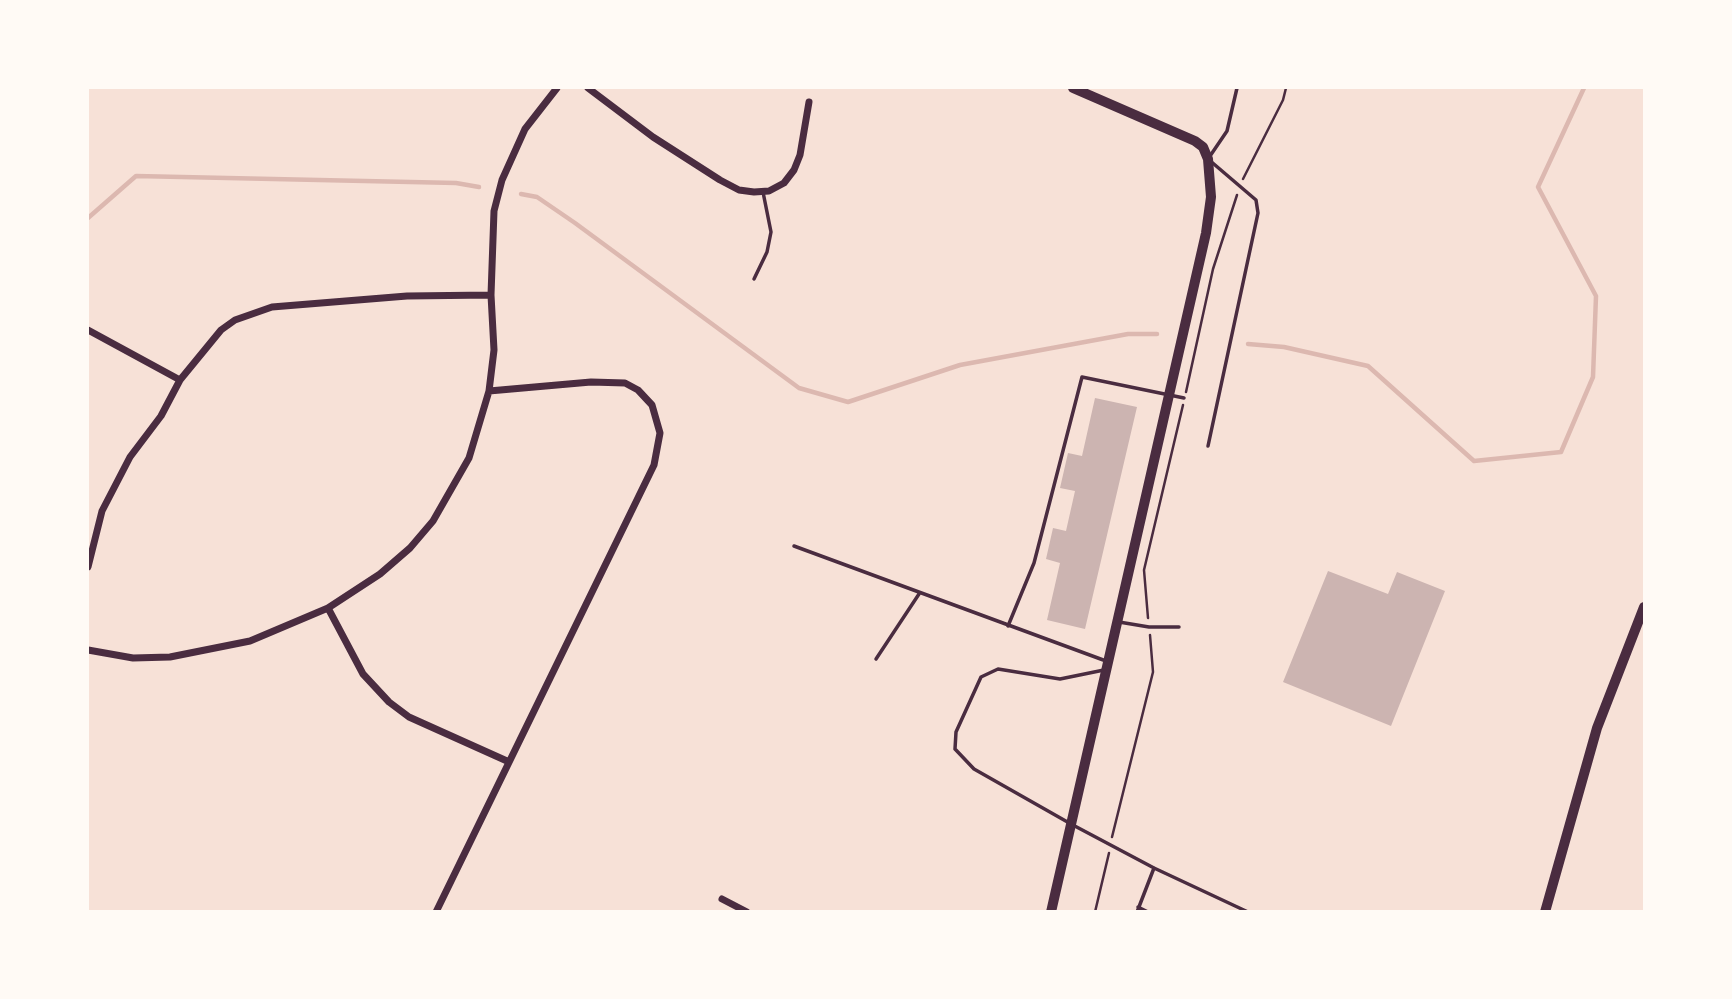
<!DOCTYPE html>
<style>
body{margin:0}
#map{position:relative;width:1732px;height:999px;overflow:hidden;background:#f7e1d7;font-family:"Alegreya Sans",sans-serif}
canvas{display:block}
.frame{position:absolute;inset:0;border:89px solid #fffaf5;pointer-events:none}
</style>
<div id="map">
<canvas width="1732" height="999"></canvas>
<div class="frame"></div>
</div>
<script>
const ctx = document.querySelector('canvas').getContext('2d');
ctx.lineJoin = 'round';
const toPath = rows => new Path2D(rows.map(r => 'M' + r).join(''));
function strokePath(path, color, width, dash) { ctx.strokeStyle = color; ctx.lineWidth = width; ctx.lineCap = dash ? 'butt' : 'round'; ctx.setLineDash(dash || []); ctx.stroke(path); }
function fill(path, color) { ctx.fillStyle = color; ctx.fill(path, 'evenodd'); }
strokePath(toPath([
 [521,194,537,197,575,223,799,388,848,402,960,365,1128,334,1157,334],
 [88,218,136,176,456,183,479,187],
 [1248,344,1284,347,1368,366,1474,461,1561,452,1593,377,1596,296,1538,187,1584,88]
]), '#dcb8b0', 4.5);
fill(toPath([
 [1095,398,1137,407,1085,629,1047,620,1060,563,1046,559,1053,528,1066,531,1075,491,1060,488,1068,453,1082,456],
 [1328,571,1388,594,1397,572,1445,591,1391,726,1283,682]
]), '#ccb4b1');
strokePath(toPath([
 [1243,179,1283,100,1286,88],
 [1186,392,1213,269,1237,195],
 [1148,618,1144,570,1183,405],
 [1112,837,1153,672,1150,635],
 [1095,912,1109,853]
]), '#4a2c40', 2.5);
strokePath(toPath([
 [754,279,767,252,771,232,763,192],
 [1208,446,1258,213,1256,200,1208,159,1227,131,1237,88],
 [794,546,1106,661],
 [1119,622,1149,627,1179,627],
 [1008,626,1034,563,1082,377,1184,398],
 [876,659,919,594],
 [1104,670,1060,679,998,669,981,677,956,732,955,749,974,769,1071,824,1154,868,1248,912],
 [1138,907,1148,912],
 [1137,912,1154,868]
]), '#4a2c40', 3.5);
strokePath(toPath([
 [588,88,653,137,720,180,739,190,754,192,769,191,784,183,794,170,800,155,809,102],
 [88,330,180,380],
 [88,567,102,511,130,457,161,416,180,380,221,330,235,320,272,307,407,296,491,295],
 [328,608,363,674,389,702,409,717,507,761],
 [88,650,133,658,170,657,250,641,328,608,380,574,410,548,433,521,469,458,489,391,494,350,491,295,494,211,502,180,525,129,557,88],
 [722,899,747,912],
 [436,912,654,465,660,433,652,405,638,390,625,383,591,382,489,391]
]), '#4a2c40', 7);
strokePath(toPath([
 [1051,912,1206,233,1211,197,1208,159,1203,147,1195,141,1073,88]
]), '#4a2c40', 10);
strokePath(toPath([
 [1545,912,1597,728,1644,607]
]), '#4a2c40', 10);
</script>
